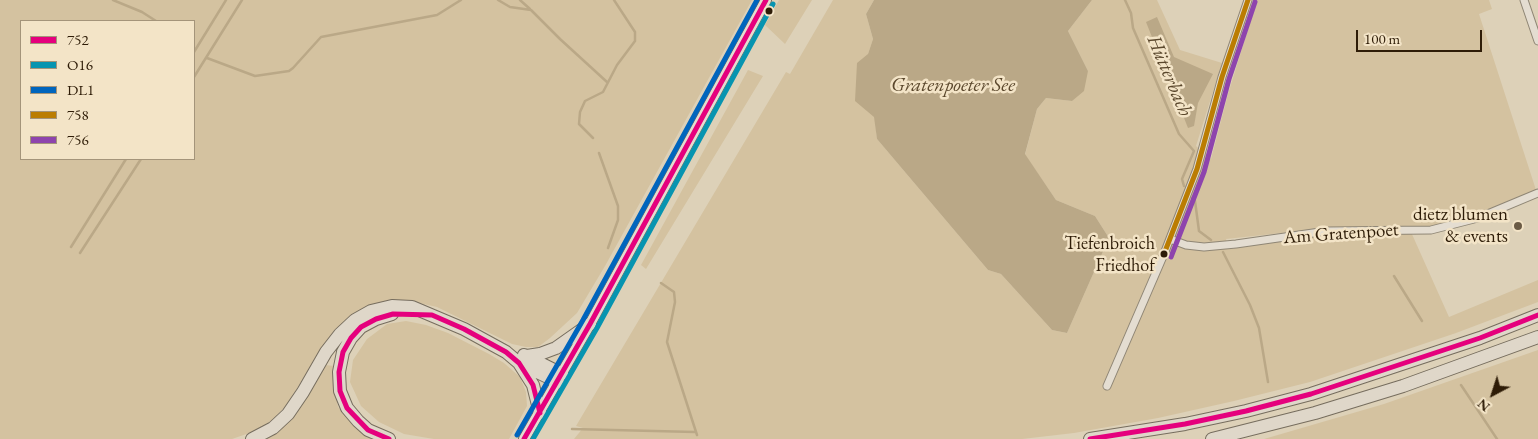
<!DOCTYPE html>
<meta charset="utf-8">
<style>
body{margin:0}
#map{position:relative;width:1538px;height:439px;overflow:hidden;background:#ddd1b8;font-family:"EB Garamond",serif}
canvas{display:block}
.legend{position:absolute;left:20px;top:20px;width:175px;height:140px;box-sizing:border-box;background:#f3e4c7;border:1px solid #a4947a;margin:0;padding:6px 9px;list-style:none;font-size:15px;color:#2e1c07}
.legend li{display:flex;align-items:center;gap:10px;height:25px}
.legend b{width:25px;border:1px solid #a4947a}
.north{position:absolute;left:1468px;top:369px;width:50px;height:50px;-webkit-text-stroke:4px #f3e4c7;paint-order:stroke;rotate:220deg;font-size:14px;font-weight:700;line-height:20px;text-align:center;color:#2e1c07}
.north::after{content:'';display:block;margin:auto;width:18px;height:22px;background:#2e1c07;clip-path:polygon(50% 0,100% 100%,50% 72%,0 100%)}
.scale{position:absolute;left:1356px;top:30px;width:126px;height:22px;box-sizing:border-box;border:2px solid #2e1c07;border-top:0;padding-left:6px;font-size:15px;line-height:18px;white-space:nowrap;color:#2e1c07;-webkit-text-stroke:4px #f3e4c7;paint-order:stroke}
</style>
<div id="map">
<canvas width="1538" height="439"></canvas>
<ul class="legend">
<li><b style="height:6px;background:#e5007d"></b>752</li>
<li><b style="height:6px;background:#0794b0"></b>O16</li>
<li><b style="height:6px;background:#0065bd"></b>DL1</li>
<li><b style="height:6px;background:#bb7d02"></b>758</li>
<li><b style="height:6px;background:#8e44ad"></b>756</li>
</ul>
<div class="north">N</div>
<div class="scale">100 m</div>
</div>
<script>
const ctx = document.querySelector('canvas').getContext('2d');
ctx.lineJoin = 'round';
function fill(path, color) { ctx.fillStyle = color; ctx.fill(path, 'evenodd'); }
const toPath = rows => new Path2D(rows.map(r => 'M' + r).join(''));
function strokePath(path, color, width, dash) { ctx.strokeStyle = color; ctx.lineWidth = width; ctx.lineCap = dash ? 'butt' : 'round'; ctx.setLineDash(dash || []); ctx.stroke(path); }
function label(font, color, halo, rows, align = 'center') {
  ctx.font = font + ' "EB Garamond",serif'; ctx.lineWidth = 5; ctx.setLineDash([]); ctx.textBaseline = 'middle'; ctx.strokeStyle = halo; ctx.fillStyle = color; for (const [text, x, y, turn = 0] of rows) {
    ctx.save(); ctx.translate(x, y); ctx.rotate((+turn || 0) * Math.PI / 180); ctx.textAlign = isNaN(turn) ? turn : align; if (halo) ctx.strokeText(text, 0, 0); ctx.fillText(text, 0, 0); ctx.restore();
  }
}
fill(toPath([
 [0,0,752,0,605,266,577,313,550,338,538,347,526,347,512,344,437,307,414,302,322,348,286,406,272,420,258,430,232,439,0,439],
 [21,21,194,21,194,159,21,159],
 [779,0,812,0,785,44,765,25],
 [833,0,874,0,866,14,873,39,868,54,877,139,988,270,1001,274,1052,330,1067,333,1109,238,1095,216,1056,200,1025,155,1037,109,1046,98,1072,101,1088,71,1068,31,1092,0,1157,0,1180,50,1222,63,1196,146,1211,159,1228,94,1257,0,1489,0,1492,9,1479,14,1536,190,1476,214,1431,226,1327,228,1226,239,1229,249,1326,235,1411,232,1449,317,1538,280,1538,302,1456,333,1310,382,1234,401,1158,418,1074,433,1022,439,574,439,583,428,576,426,786,72,790,74],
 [748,70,763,76,646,269,641,265],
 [406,321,426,325,448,333,489,354,504,363,520,377,526,392,527,406,509,439,434,439,404,434,379,422,361,406,350,382,353,360,367,339,387,324],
 [1538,350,1538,439,1264,439,1384,404],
 [324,365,335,366,334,384,338,407,354,424,378,439,263,439]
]), '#d4c2a0');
fill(toPath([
 [874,0,1092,0,1068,31,1088,71,1084,91,1072,101,1046,98,1037,109,1025,154,1056,200,1095,216,1109,238,1067,333,1052,330,1001,274,988,270,877,139,874,117,855,101,857,63,868,54,873,39,866,14],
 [1157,17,1174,57,1213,74,1198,103,1194,126,1188,128,1146,22]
]), '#baa887');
strokePath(toPath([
 [113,0,142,12,156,21],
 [498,0,510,7,531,10,560,39,607,82],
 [520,0,530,9],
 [1125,0,1131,13,1133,28,1179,134,1194,151,1182,179,1184,186],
 [194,52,226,0],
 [207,58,255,76,289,71,293,68,321,37,437,15,461,0],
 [194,77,242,0],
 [593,138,579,124,580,112,585,101,603,92,617,65,635,41,635,32,614,0],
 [599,153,618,206,618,220,608,248],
 [1192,198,1195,201,1199,231,1211,240],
 [71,247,126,159],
 [1223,252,1250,305,1259,328,1268,382],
 [80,253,141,159],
 [1394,276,1422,321],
 [661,283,674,292,675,302,667,342,697,435],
 [1461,385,1497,439],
 [572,429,695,432]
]), '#baa887', 2.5);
const minor = toPath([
 [1524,0,1538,41],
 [1170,239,1186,245,1204,247,1236,244,1327,231,1431,230,1478,218,1538,193],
 [1107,386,1164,254,1197,169,1222,77,1248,0]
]);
const secondary = toPath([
 [524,439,590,324,766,0]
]);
const motorway = toPath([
 [524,355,562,374],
 [527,356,540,354,556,348,590,324],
 [519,363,533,385,540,413],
 [252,439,273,428,288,414,303,392,326,352,340,334,355,320,371,311,392,306,412,307,464,329,506,352,519,363,558,382],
 [389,439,368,430,358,421,347,408,340,391,339,372,343,352,351,338,361,327,376,319,392,314],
 [1090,439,1185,424,1246,411,1311,394,1480,338,1538,315],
 [1212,439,1315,413,1403,386,1538,337]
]);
strokePath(minor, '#8f8675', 9);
strokePath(secondary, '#766d5e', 12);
strokePath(motorway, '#766d5e', 14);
strokePath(minor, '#e4ddd1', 7);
strokePath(secondary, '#e4ddd1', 10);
strokePath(motorway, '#dfd7c9', 12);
strokePath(toPath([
 [389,439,368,430,347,408,340,391,339,372,343,352,351,338,361,327,376,319,393,314,432,315,464,329,506,352,519,363,533,385,540,413],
 [524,439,590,324,766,0],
 [1090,439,1185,424,1246,411,1311,394,1480,338,1538,315]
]), '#e5007d', 5);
strokePath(toPath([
 [533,439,597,328,773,4]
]), '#0794b0', 5);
strokePath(toPath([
 [517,435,583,320,757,0]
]), '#0065bd', 5);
strokePath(toPath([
 [1164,254,1197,169,1222,77,1248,0]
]), '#bb7d02', 5);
strokePath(toPath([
 [1171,257,1204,172,1229,79,1255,2]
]), '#8e44ad', 5);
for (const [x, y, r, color] of [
 [769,11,4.5,"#2e1c07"],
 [1518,226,5,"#6b5b45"],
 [1164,254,4.5,"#2e1c07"]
]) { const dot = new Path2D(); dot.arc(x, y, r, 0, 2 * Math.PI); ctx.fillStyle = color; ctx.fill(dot); strokePath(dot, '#f3e4c7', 2); }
label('18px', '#2e1c07', '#f3e4c7', [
 ["Tiefenbroich",1155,244],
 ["Friedhof",1155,266]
], 'right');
label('19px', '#2e1c07', '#f3e4c7', [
 ["dietz blumen",1508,215],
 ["& events",1508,237]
], 'right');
label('19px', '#2e1c07', '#f3e4c7', [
 ["Am Gratenpoet",1341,234,-4]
]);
label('italic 20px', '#5a472c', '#f3e4c7', [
 ["Hütterbach",1169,76,67],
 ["Gratenpoeter See",953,86]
]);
</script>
